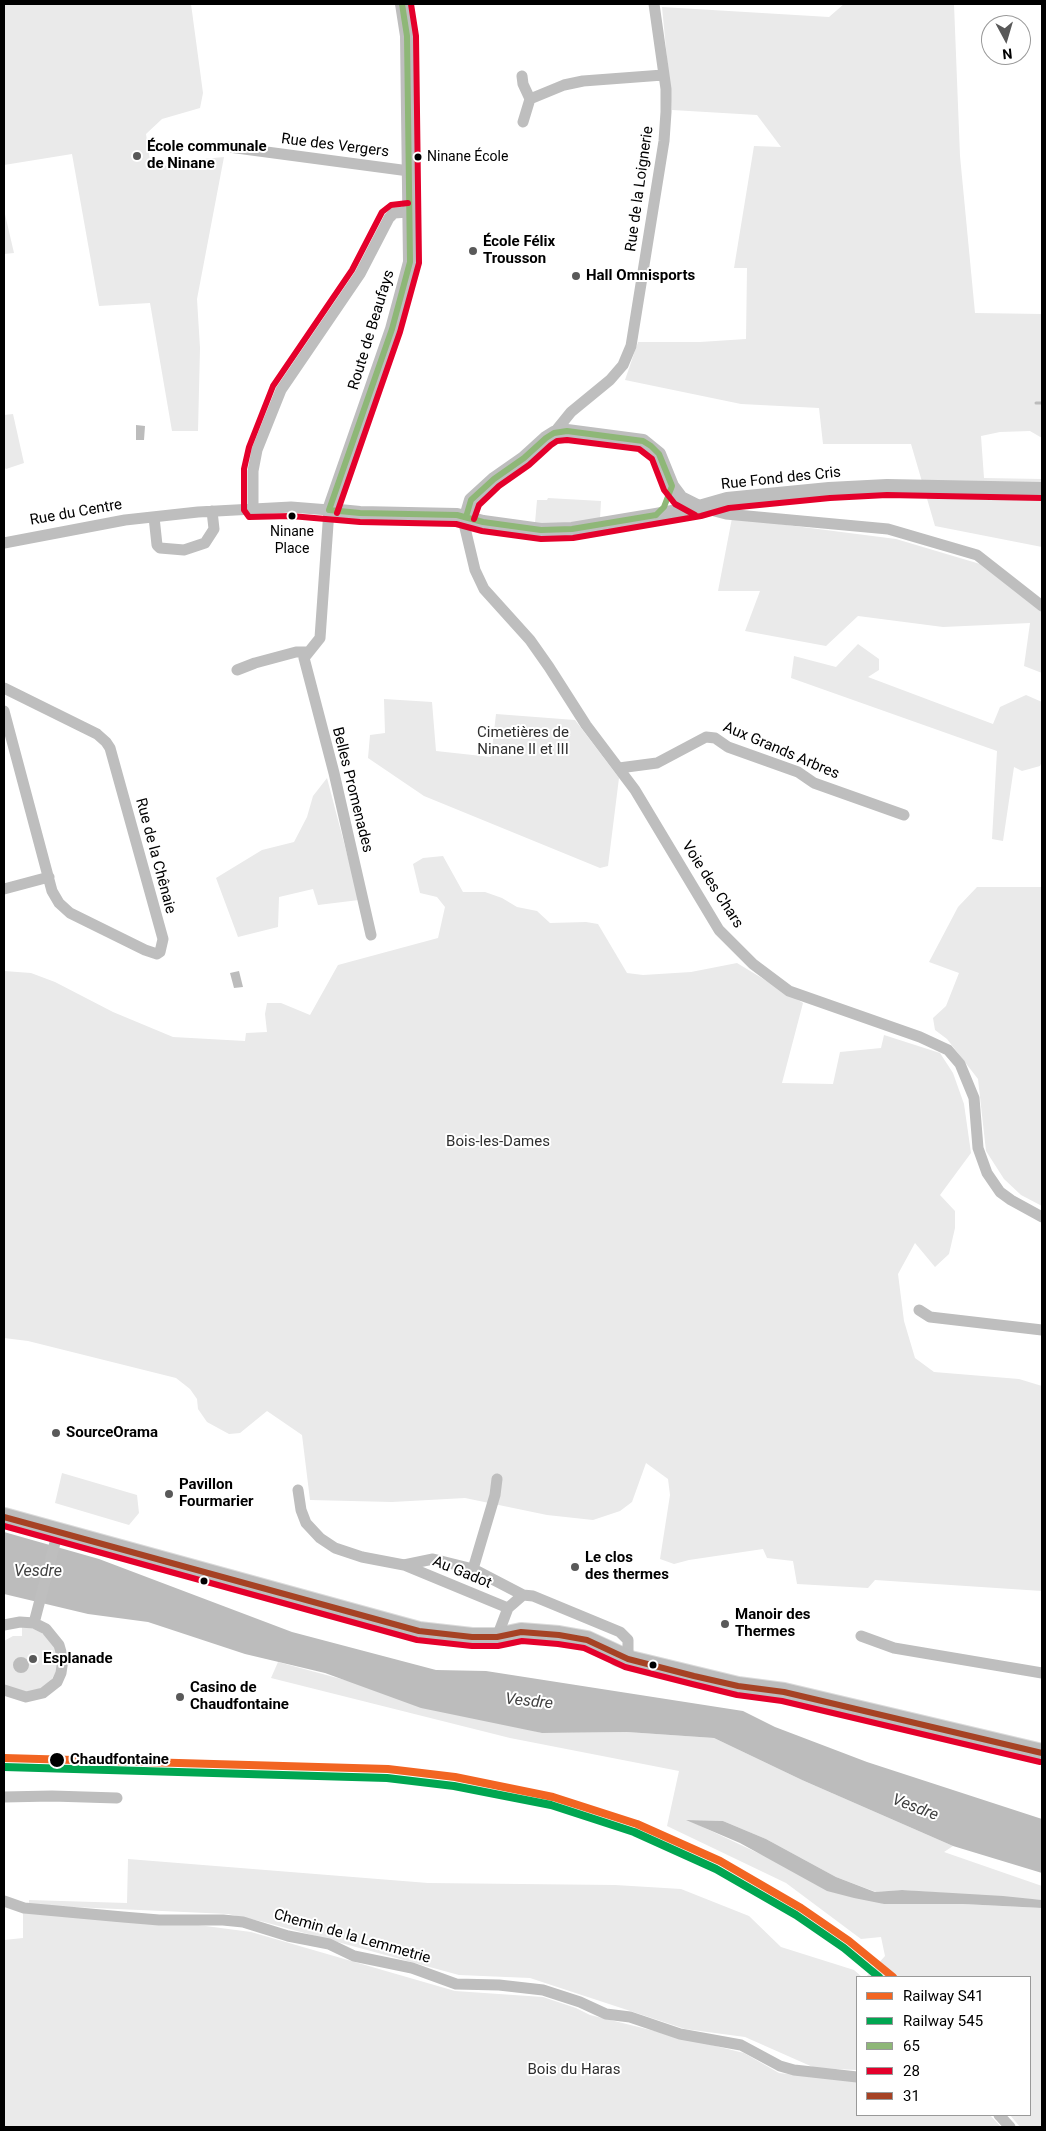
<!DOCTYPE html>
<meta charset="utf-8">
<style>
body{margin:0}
#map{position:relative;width:1046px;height:2131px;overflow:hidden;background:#fff;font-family:Roboto,sans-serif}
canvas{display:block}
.frame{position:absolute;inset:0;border:5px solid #000;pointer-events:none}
.legend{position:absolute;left:856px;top:1976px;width:175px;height:140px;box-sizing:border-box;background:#fff;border:1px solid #999;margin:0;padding:6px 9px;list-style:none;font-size:15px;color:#000}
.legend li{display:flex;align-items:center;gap:10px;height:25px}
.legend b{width:25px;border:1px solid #999}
.north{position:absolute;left:981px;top:15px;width:50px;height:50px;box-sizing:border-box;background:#fff;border:1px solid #999;border-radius:50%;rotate:174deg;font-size:14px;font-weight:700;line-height:20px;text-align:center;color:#000}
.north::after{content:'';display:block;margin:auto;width:18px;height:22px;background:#595959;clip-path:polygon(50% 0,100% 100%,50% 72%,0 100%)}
</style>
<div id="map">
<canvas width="1046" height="2131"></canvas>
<div class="frame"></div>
<ul class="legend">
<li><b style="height:6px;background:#f26522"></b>Railway S41</li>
<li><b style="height:6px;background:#00a651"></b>Railway 545</li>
<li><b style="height:6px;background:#8eb777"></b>65</li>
<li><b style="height:6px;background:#e4002b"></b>28</li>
<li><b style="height:6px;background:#a64224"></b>31</li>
</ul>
<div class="north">N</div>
</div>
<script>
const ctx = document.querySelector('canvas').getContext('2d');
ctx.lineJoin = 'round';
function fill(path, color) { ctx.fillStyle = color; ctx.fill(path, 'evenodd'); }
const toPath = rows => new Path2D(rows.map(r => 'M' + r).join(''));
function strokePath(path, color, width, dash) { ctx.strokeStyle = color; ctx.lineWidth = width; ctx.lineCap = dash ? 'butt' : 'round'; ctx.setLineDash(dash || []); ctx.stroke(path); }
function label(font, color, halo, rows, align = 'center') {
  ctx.font = font + ' Roboto,sans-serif'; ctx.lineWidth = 4; ctx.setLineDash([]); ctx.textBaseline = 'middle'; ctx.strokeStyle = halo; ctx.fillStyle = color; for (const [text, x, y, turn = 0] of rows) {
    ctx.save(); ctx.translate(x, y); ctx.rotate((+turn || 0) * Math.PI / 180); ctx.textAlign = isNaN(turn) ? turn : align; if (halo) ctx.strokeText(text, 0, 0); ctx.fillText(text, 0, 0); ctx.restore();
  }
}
fill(toPath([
 [4,4,191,4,203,93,200,108,162,119,146,134,150,160,169,167,193,160,224,157,197,299,200,348,198,431,172,431,150,303,99,306,72,154,4,165],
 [844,4,954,4,960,156,975,313,1042,314,1042,438,1030,431,1000,432,981,436,984,478,1042,479,1042,547,935,526,911,444,823,444,819,408,741,404,625,380,638,342,700,342,746,339,747,268,734,268,754,146,781,147,757,115,672,110,662,7,829,17],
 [4,210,14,253,4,254],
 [13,414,24,463,6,469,4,467,4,415],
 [548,498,601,501,600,519,568,524,535,523,537,500,547,500],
 [732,518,896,539,980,564,1042,608,1042,673,1024,666,1030,623,943,627,858,616,826,646,745,631,760,591,718,591],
 [858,644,879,659,879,670,868,677,993,724,1000,707,1026,695,1042,702,1042,761,1040,766,1022,771,1014,767,1003,841,992,839,997,751,791,678,794,656,836,667],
 [384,699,432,702,436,751,491,757,496,714,575,720,619,778,608,866,600,868,424,796,368,758,370,735,385,733],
 [327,778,359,900,318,905,313,889,279,897,278,927,238,937,216,878,262,850,294,842,307,817,313,796],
 [443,856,463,892,485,892,502,898,517,907,537,911,550,923,586,922,598,924,627,973,643,975,691,972,737,963,803,1003,782,1083,833,1084,840,1052,881,1048,884,1035,940,1053,953,1073,964,1104,971,1153,940,1195,955,1211,955,1228,949,1254,935,1267,915,1243,898,1274,904,1321,915,1358,934,1372,1019,1379,1042,1386,1042,1591,875,1580,868,1588,797,1584,793,1561,767,1558,763,1549,689,1560,674,1564,660,1559,670,1495,668,1479,646,1463,632,1502,620,1511,593,1520,547,1515,465,1498,392,1502,310,1500,302,1435,267,1411,240,1433,229,1434,207,1422,198,1409,197,1399,190,1389,176,1378,28,1341,4,1338,4,971,31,973,55,982,113,1012,173,1037,245,1041,246,1033,267,1032,265,1014,267,1003,281,1003,310,1015,338,965,438,938,445,907,437,897,420,893,413,864,423,858],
 [977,887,1042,887,1042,1206,1021,1195,1004,1179,986,1151,978,1079,947,1039,935,1030,933,1018,946,1006,959,973,929,962,958,907],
 [62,1473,137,1495,139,1513,129,1525,55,1503],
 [22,1625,35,1628,54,1642,59,1666,48,1686,27,1694,4,1685,4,1641,13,1636,22,1636],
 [278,1662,542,1733,627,1732,714,1738,802,1780,953,1846,944,1852,1042,1886,1042,1900,902,1890,876,1892,836,1877,766,1839,723,1821,688,1820,777,1862,884,1904,963,1904,1042,1908,1042,2127,1020,2127,1010,2115,1030,2115,1030,1977,866,1977,885,1956,881,1937,861,1939,786,1883,667,1826,679,1771,510,1738,271,1678],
 [128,1859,428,1883,615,1885,681,1889,749,1916,781,1947,854,1970,862,1977,857,1977,857,2070,815,2068,745,2037,685,2029,530,1978,459,1975,264,1922,228,1914,29,1905,29,1900,127,1903],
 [23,1913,198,1925,251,1932,455,1991,543,1997,576,2008,590,2015,744,2053,779,2073,857,2082,857,2115,990,2115,1001,2127,4,2127,4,1940,23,1938]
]), '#eaeaea');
fill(toPath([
 [136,425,145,426,144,440,136,440],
 [239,971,243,987,234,988,230,973],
 [4,1532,99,1559,292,1632,436,1670,486,1671,743,1711,775,1727,867,1762,1042,1819,1042,1873,953,1846,802,1780,714,1738,627,1732,542,1733,421,1708,325,1673,245,1654,148,1622,88,1614,4,1594],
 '13 1665a8 8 0 1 1 16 0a8 8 0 1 1-16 0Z',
 [686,1820,723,1821,766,1839,836,1877,875,1892,902,1890,1003,1896,1042,1900,1042,1908,963,1904,884,1904,854,1898,827,1891,740,1843]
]), '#bcbcbc');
strokePath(toPath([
 [1036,403,1042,403]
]), '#bcbcbc', 3);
const primary = toPath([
 [4,1517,419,1631,472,1637,497,1637,521,1632,559,1635,587,1640,628,1659],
 [618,1657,738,1686,784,1692,1042,1753]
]);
strokePath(primary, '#dbdbdb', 20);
strokePath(toPath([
 [522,76,523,84,530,99,523,122],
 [530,99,564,85,583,81,663,75],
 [229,147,409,171],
 [554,433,571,412,610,380,623,365,631,346,664,141,666,112,666,89,654,4],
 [699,507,726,514,888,529,977,555,1042,606],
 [253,509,253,471,257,450,281,390,360,274,389,218,394,213,409,212],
 [154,517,157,545,160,548,184,550,205,543,214,529,212,511],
 [466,517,465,528,475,570,484,589,530,640,549,667,586,725,635,790,719,930,753,964,789,991,920,1037,948,1050,960,1064,974,1098,978,1148,987,1173,1000,1192,1011,1200,1042,1217],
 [4,543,125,520,198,512,291,507,329,510,320,638,304,658,334,773,371,935],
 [237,670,255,663,296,652,307,652],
 [4,688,97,734,106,742,110,748,163,939,160,952,157,954,145,950,70,913,59,903,52,891,4,711],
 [619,768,657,763,706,737,715,738,728,747,798,772,814,783,904,815],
 [4,889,49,877],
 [919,1310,930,1317,1042,1330],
 [298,1490,301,1510,306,1523,320,1538,335,1548,362,1557,404,1565,508,1608],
 [404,1565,433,1559,473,1569,523,1595],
 [473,1569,495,1495,497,1479],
 [34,1623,58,1531],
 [4,1625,20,1622,34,1623,46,1629,59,1645,63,1659,61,1673,57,1682,43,1693,26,1697,4,1690],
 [861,1636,894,1648,1042,1673],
 [497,1637,508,1608,523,1595,533,1596,620,1632,628,1640,628,1659],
 [4,1797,52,1796,117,1798],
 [4,1901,24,1908,123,1917,159,1920,223,1920,243,1922,288,1936,329,1944,354,1956,412,1968,456,1984,499,1985,543,1990,580,2002,606,2014,630,2017,680,2034,741,2045,780,2066,794,2070,857,2077],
 [999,2115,1010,2127]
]), '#bebebe', 11);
strokePath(toPath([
 [402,4,407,36,410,262,392,329,329,510,360,513,457,515,483,522,541,530,572,529,656,515,699,507,727,499,829,489,887,486,1042,489],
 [466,517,471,500,494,479,524,458,546,438,554,433,567,431,643,441,659,454,672,486,681,498,699,507]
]), '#bebebe', 14);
strokePath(primary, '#bdbdbd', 18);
strokePath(toPath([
 [329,510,392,329,410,262,407,36,402,4],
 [329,510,360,513,457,515,483,522,541,530,572,529,656,515],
 [466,517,471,500,494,479,524,458,546,438,554,433,567,431,643,441,651,446,659,454,672,486,664,507,656,515]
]), '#8eb777', 6);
strokePath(toPath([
 [408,203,391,205,382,212,352,270,273,386,249,447,244,469,244,510,249,517,291,516,360,522,456,524,482,531,541,539,573,538,701,516,729,508,830,498,887,495,1042,498],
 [337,513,400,332,419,263,416,36,411,4],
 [474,519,479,505,499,486,529,465,551,445,557,441,567,440,639,449,652,459,664,490,675,504,695,515],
 [4,1526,417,1640,472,1646,498,1646,522,1641,558,1644,584,1648,625,1667,692,1684,737,1695,782,1701,1040,1762]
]), '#e4002b', 6);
strokePath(toPath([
 [4,1517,419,1631,472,1637,497,1637,521,1632,559,1635,587,1640,628,1659,694,1676,738,1686,784,1692,1042,1753]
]), '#a64224', 6);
strokePath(toPath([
 [4,1758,388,1769,455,1777,553,1797,637,1824,720,1861,801,1908,849,1941,893,1977]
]), '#f26522', 8);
strokePath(toPath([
 [4,1767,387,1778,454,1786,551,1805,634,1832,716,1869,796,1915,844,1948,879,1977]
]), '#00a651', 8);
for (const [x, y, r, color] of [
 [137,156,5,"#595959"],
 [418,157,4.5,"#000"],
 [473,251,5,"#595959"],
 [576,276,5,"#595959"],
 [292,516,4.5,"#000"],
 [56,1433,5,"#595959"],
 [169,1494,5,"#595959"],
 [575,1567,5,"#595959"],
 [204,1581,4.5,"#000"],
 [725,1624,5,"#595959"],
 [33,1659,5,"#595959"],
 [653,1665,4.5,"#000"],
 [180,1697,5,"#595959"],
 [57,1760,8,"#000"]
]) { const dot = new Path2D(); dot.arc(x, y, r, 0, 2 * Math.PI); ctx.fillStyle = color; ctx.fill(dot); strokePath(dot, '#fff', 2); }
label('14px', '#000', '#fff', [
 ["Ninane École",427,157],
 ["Ninane",292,532,"center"],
 ["Place",292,549,"center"]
], 'left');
label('15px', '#000', '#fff', [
 ["Rue des Vergers",335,146,7],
 ["Rue de la Loignerie",640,189,-82],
 ["Route de Beaufays",372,330,-73],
 ["Rue Fond des Cris",781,479,-6],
 ["Rue du Centre",76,513,-10],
 ["Aux Grands Arbres",781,751,23],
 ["Belles Promenades",352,790,76],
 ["Rue de la Chênaie",155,856,75],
 ["Voie des Chars",712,885,57],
 ["Au Gadot",462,1573,22],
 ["Chemin de la Lemmetrie",352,1937,16]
]);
label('bold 15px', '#000', '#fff', [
 ["École communale",147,147],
 ["de Ninane",147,164],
 ["École Félix",483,242],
 ["Trousson",483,259],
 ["Hall Omnisports",586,276],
 ["SourceOrama",66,1433],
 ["Pavillon",179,1485],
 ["Fourmarier",179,1502],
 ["Le clos",585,1558],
 ["des thermes",585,1575],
 ["Manoir des",735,1615],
 ["Thermes",735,1632],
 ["Esplanade",43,1659],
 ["Casino de",190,1688],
 ["Chaudfontaine",190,1705]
], 'left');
label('15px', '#2f2f2f', '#fff', [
 ["Cimetières de",523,733],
 ["Ninane II et III",523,750],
 ["Bois-les-Dames",498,1142],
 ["Bois du Haras",574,2070]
]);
label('bold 15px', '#000', '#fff', [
 ["Chaudfontaine",70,1760]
], 'left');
label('italic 16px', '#404040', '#fff', [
 ["Vesdre",38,1572],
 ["Vesdre",529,1702,6],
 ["Vesdre",915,1808,21]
]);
</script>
